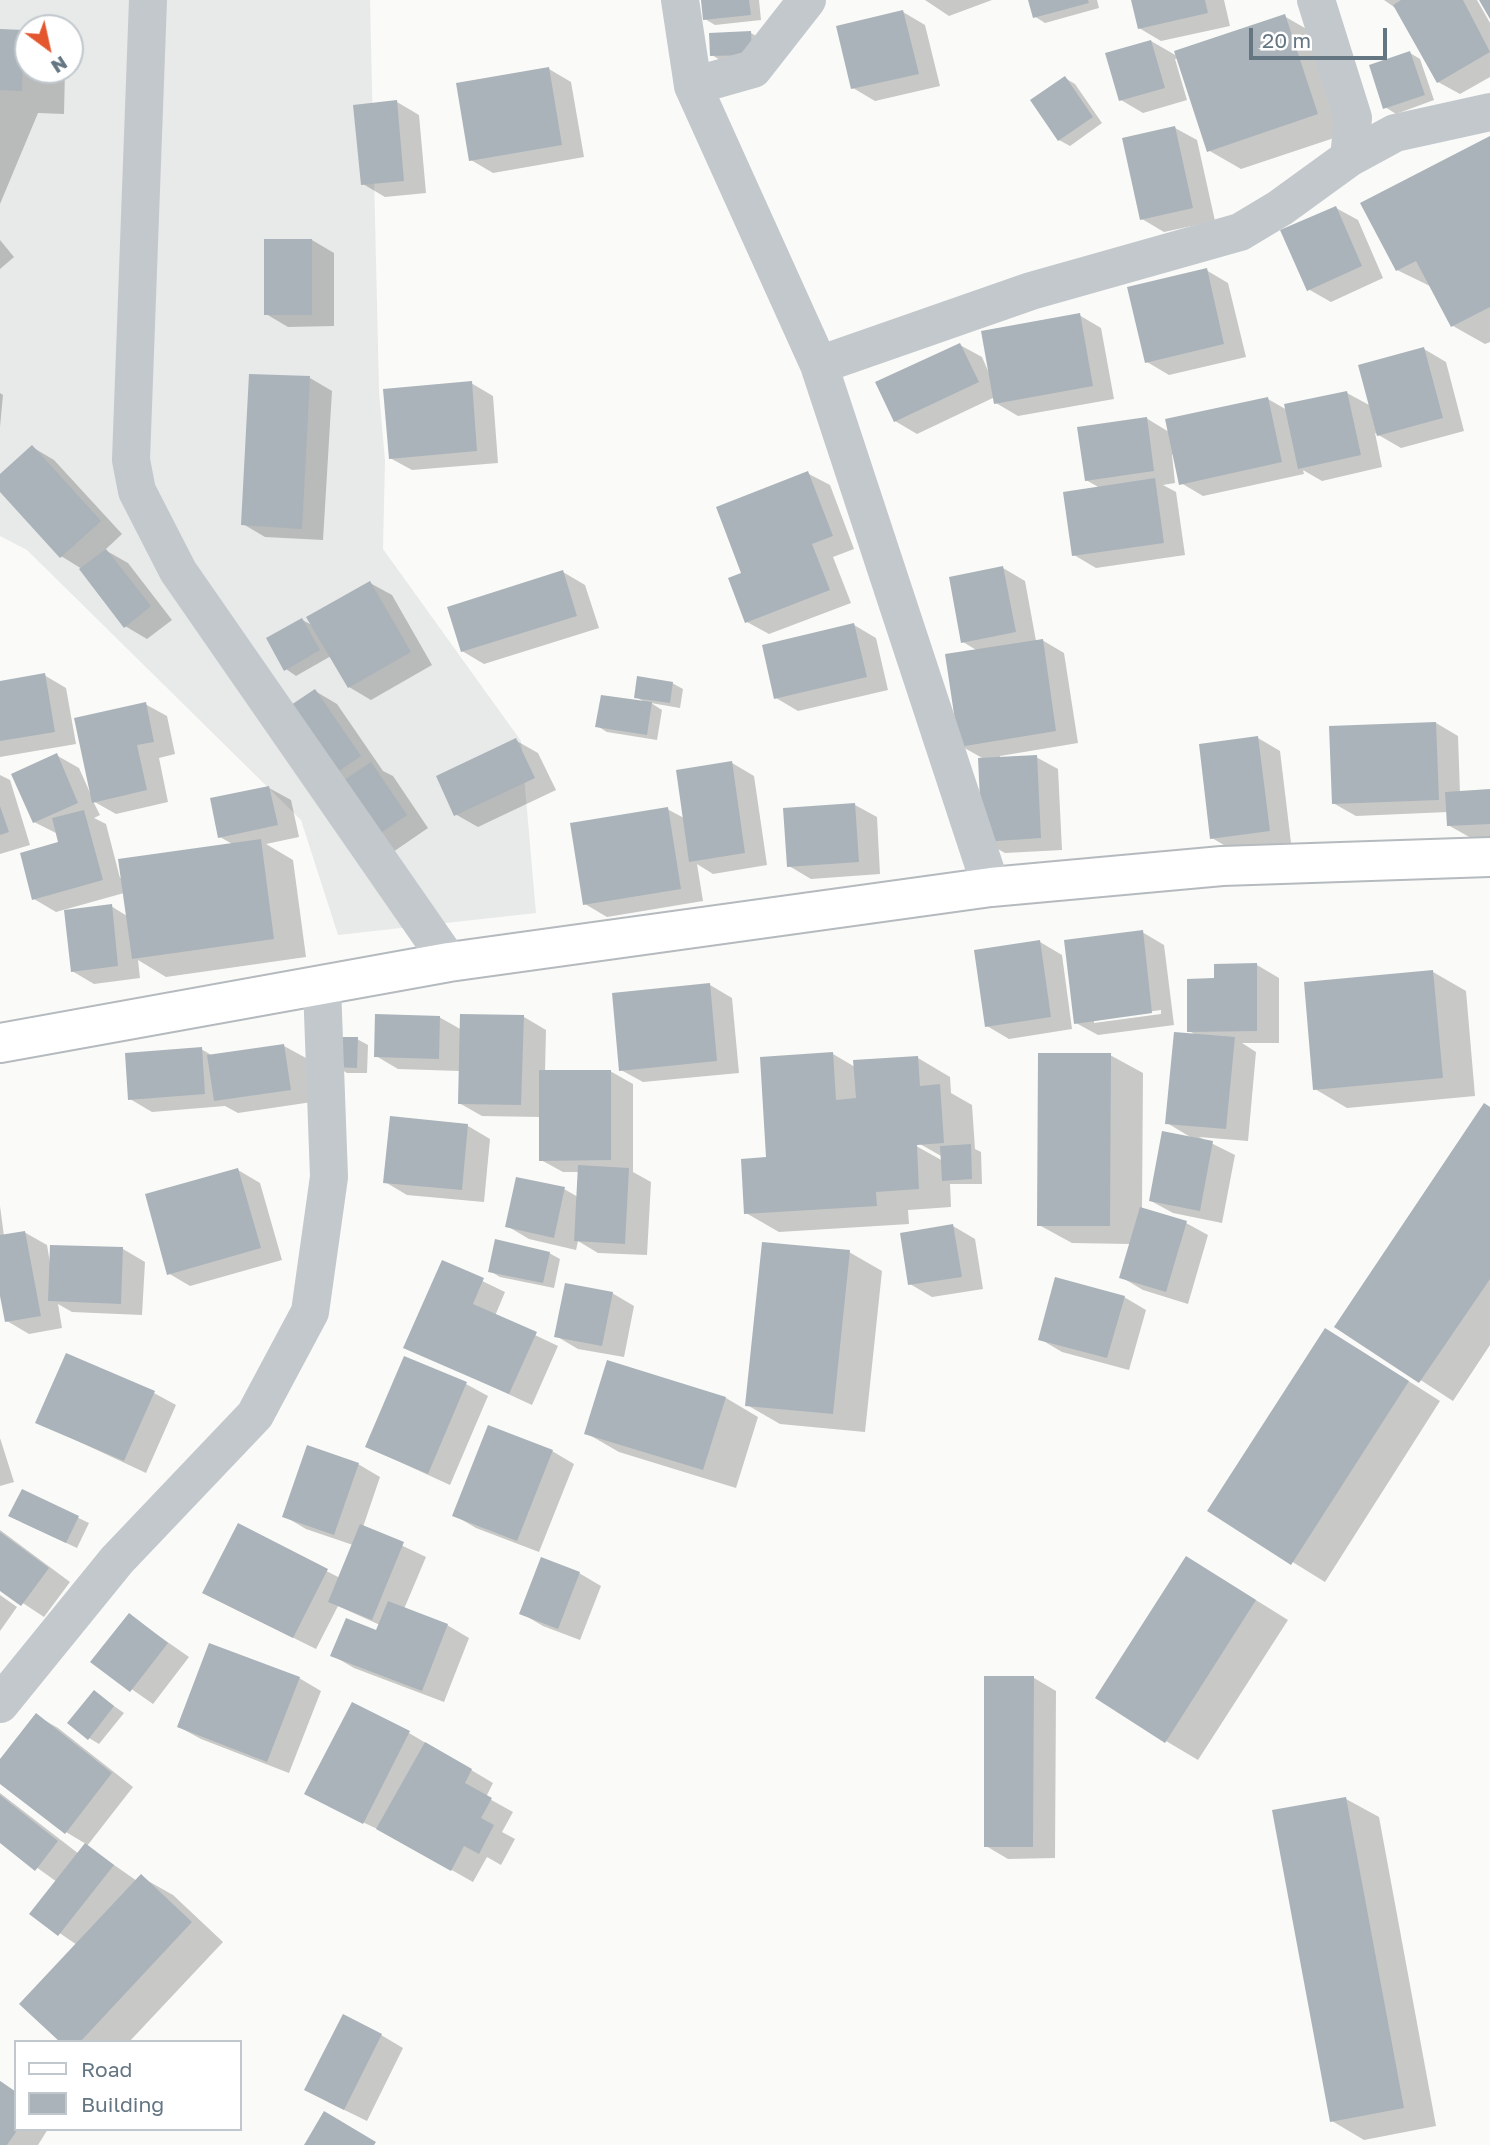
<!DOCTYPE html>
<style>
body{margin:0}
#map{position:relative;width:1490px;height:2145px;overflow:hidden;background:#fafaf8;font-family:"Golos Text",sans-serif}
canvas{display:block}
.legend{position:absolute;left:14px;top:2040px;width:228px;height:91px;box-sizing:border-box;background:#fff;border:2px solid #c1c8cd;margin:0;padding:9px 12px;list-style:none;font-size:21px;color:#657683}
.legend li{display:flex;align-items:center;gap:14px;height:35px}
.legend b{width:35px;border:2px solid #c1c8cd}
.north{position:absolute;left:14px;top:14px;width:70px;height:70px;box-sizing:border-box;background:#fff;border:2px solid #c1c8cd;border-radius:50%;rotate:147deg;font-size:19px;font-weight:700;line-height:28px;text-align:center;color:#657683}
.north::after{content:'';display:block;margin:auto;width:24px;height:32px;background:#e4572e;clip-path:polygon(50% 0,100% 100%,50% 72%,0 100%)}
.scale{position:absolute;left:1249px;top:28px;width:138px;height:32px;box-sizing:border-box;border:4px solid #657683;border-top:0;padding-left:9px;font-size:21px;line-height:24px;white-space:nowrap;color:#657683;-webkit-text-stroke:5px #fff;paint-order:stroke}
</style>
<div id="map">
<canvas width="1490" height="2145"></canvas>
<ul class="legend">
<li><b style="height:9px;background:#fff"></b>Road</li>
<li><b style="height:19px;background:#aab3b9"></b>Building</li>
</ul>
<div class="north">N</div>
<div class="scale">20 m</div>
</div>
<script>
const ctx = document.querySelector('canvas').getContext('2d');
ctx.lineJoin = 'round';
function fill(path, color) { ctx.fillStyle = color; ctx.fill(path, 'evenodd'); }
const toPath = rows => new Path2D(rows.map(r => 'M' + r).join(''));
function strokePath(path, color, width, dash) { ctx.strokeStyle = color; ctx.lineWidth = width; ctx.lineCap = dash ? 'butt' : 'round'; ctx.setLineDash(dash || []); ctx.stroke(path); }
fill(toPath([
 [0,0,370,0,379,391,385,461,383,549,521,741,536,913,338,935,301,820,27,550,0,536],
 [28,28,70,28,70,70,28,70]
]), '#e8e9e9');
fill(toPath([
 [703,0,759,0,761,20,715,25,705,19],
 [925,0,992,0,949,16],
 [1030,0,1097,0,1099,8,1045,23,1034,16],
 [1133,0,1224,0,1230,26,1161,41,1139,28],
 [1384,0,1477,0,1490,23,1490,77,1460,94,1438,82,1397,9],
 [903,12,925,25,940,86,875,101,853,88],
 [1284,16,1317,35,1349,133,1241,169,1208,150,1178,58,1175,59,1187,100,1143,113,1121,100,1151,41,1177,56],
 [0,31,28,34,28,70,65,70,64,114,38,113,0,204],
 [751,33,761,39,723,62,712,55],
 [1410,53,1420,59,1434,100,1396,114,1385,107],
 [549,69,571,82,584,157,493,173,471,160],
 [1065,78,1075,84,1102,123,1070,146,1059,140],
 [397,102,419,115,426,193,385,197,363,184],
 [1175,128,1197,140,1215,221,1164,232,1142,219],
 [1490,138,1490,342,1485,344,1453,326,1432,287,1397,270],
 [1336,208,1358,220,1383,278,1331,302,1308,289],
 [0,240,14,257,0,269],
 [312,240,334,253,334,326,288,327,266,314],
 [1206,270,1228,283,1246,357,1169,375,1147,362],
 [1079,315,1101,328,1114,399,1018,416,996,403,995,397,917,434,895,421,960,345,982,357,989,373],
 [1424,349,1446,362,1464,431,1401,448,1375,433,1382,467,1322,481,1303,470,1304,474,1203,496,1181,483,1174,454,1172,455,1175,483,1163,485,1176,492,1185,555,1096,568,1074,555,1100,488,1086,480,1146,418,1169,432,1268,399,1287,410,1347,393,1371,406],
 [310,378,332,391,323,540,265,537,243,524],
 [471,383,493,396,498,463,412,470,390,458],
 [0,393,3,395,0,427],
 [32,447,54,460,122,534,105,550,128,563,172,620,147,639,125,626,82,569,61,556,0,489,0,477],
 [807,473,830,485,854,549,833,557,851,603,769,634,747,622,743,574],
 [1003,568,1025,581,1036,641,1042,640,1064,653,1078,743,1000,756,1000,759,1036,757,1058,769,1062,850,1005,853,983,841,984,759,961,746,978,651,963,642],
 [563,572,585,585,599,628,484,664,462,651],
 [370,583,392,595,432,665,371,700,349,687,331,656,296,676,286,669,302,620,314,626],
 [854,625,876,638,888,690,798,711,776,698],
 [44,675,66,688,76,744,0,757,0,683],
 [672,683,683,689,680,708,651,703,662,710,657,740,607,732,597,726,648,704,636,697],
 [315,691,337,704,383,771,393,776,428,828,393,852,336,787],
 [145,704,167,716,175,754,159,758,168,802,116,814,93,801,100,815,94,818,106,824,120,878,234,845,220,837,269,788,291,800,299,837,266,844,293,860,306,957,166,977,138,960,140,978,94,984,72,971,111,906,127,916,124,893,56,912,34,899,61,843,58,834,34,822,56,755,79,768,91,795],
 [1436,723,1458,736,1460,793,1490,791,1490,837,1471,838,1448,825,1448,812,1356,816,1333,803],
 [1258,738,1280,751,1291,843,1234,851,1212,838],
 [515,740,538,753,556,790,478,827,455,814],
 [732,763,754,776,767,865,713,874,697,864,703,901,607,917,585,904,667,809,684,818],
 [0,775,10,780,30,845,0,854],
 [855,805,877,817,880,874,811,879,789,866],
 [1142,932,1164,945,1174,1025,1098,1035,1076,1023],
 [1161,1010,1161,1014,1094,1023,1094,1019],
 [1040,942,1062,955,1072,1029,1009,1039,987,1026],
 [1257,965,1279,978,1279,1043,1242,1043,1256,1052,1248,1141,1199,1137,1235,1155,1222,1223,1173,1213,1151,1201,1192,1138,1167,1123,1198,1036,1189,1031,1216,980],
 [1433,972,1466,991,1475,1096,1347,1108,1315,1089],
 [710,985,732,998,739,1073,643,1082,621,1070],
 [439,1017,462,1030,524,1017,546,1030,545,1072,610,1071,633,1084,633,1172,651,1182,647,1255,598,1253,578,1241,576,1250,529,1239,507,1226,564,1189,578,1197,579,1172,563,1172,541,1160,541,1117,482,1116,459,1103,460,1071,398,1069,376,1056],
 [357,1039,368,1045,367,1073,347,1073,336,1066],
 [284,1046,306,1058,312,1102,238,1113,225,1106,152,1112,130,1099,201,1049,213,1056],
 [833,1054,855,1067,918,1058,950,1077,951,1093,972,1105,975,1149,981,1152,982,1184,950,1184,951,1207,908,1210,909,1224,779,1232,746,1213,768,1158],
 [911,1139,943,1157,943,1161,909,1142],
 [1110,1055,1143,1073,1142,1209,1186,1223,1208,1235,1188,1304,1143,1290,1121,1277,1131,1244,1072,1243,1039,1225],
 [1490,1109,1490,1345,1453,1401,1337,1326],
 [468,1126,490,1139,484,1202,407,1195,385,1182],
 [238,1170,260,1183,282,1260,190,1286,168,1273],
 [0,1206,4,1236,24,1232,47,1245,50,1263,123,1249,145,1262,142,1315,72,1312,58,1304,62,1328,29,1334,7,1321,0,1286],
 [953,1226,975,1239,983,1289,932,1297,910,1284],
 [849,1252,882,1271,865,1432,780,1424,747,1405],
 [549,1253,560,1259,554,1288,500,1277,490,1271],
 [443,1262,505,1292,495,1316,558,1346,532,1405,406,1347],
 [612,1293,634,1306,624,1357,578,1349,556,1336],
 [1124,1297,1146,1310,1129,1370,1062,1352,1040,1339],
 [1358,1349,1440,1401,1325,1582,1210,1511],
 [608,1362,726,1398,758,1417,736,1488,619,1452,586,1433],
 [466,1384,488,1396,450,1485,367,1447],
 [154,1393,176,1405,146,1473,37,1422],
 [0,1438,14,1482,0,1486],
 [552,1451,574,1464,539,1552,476,1528,454,1515],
 [358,1464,380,1477,363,1527,426,1557,404,1609,447,1625,469,1638,444,1702,354,1668,332,1655,377,1632,380,1625,338,1606,316,1649,227,1605,239,1526,340,1578,353,1545,306,1529,284,1516],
 [22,1491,89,1523,77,1548,21,1522],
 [0,1530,70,1582,44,1617,0,1588],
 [579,1573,601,1586,580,1640,543,1626,521,1613],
 [1219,1577,1288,1620,1198,1760,1166,1741],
 [0,1595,17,1607,0,1631],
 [129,1615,189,1657,153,1704,93,1662],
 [299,1678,321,1691,289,1773,201,1739,179,1727],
 [1034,1678,1056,1691,1055,1858,1008,1859,986,1846],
 [94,1692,124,1713,99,1744,89,1738],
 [353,1704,409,1733,493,1783,486,1797,513,1812,502,1832,515,1839,501,1865,487,1857,473,1882,386,1833,328,1806],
 [37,1716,58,1728,133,1787,87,1846,137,1881,141,1877,173,1895,223,1942,129,2042,62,2042,77,1945,32,1914,57,1882,0,1841,0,1793,79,1854,86,1844,66,1832,0,1782,0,1762],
 [1346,1799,1379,1817,1436,2126,1364,2140,1332,2121],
 [381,2035,403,2048,367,2121,328,2102],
 [0,2081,16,2092,16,2129,48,2129,38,2145,0,2145]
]), '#0003');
fill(toPath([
 [701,0,749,0,751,15,703,20],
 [1028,0,1088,0,1089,3,1033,18],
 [1131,0,1205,0,1208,13,1138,29],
 [1401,0,1463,0,1490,52,1437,83,1393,5],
 [1479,0,1490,0,1490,19],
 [903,10,919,74,851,89,836,26],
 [1285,14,1318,114,1207,152,1174,51],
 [0,29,24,30,22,91,0,90],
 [751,31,752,55,710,56,709,33],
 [1151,40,1165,88,1119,101,1105,53],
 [1410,51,1425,95,1383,109,1369,65],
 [549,67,562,145,469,161,456,83],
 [1065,76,1093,117,1058,141,1030,100],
 [397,100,404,181,361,185,353,105],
 [1175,126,1193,208,1140,220,1122,138],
 [1490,136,1490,307,1451,327,1416,261,1396,271,1360,203],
 [1336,206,1362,266,1307,291,1280,230],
 [264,239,312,239,312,315,264,315],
 [1207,268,1224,344,1145,363,1127,287],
 [1080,313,1093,386,994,404,981,331],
 [960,343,979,382,894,422,875,382],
 [1424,347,1443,418,1377,436,1358,365],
 [249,374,310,376,302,529,241,525],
 [472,381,477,451,389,459,383,389],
 [1347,391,1361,455,1298,469,1284,404],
 [1268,397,1282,462,1179,485,1165,419],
 [1147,417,1154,471,1085,481,1077,427],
 [32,445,101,521,60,558,0,492,0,474],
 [808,471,833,536,812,544,830,590,745,623,728,578,741,573,716,507],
 [1155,478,1164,543,1072,556,1063,492],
 [106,549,151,606,124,628,79,569],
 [1003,566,1016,632,961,643,949,577],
 [563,570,577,616,461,652,447,607],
 [370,581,411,652,348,688,306,617],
 [302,618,320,650,284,671,266,638],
 [854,623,867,677,774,699,762,645],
 [1043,639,1056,731,959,747,945,654],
 [45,673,55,732,0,741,0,681],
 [637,676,673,682,670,703,634,698],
 [315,689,361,756,330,777,285,709],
 [601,695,652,702,647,735,595,727],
 [146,702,154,742,137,745,147,790,92,803,74,718],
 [1436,722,1439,800,1332,804,1329,726],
 [1258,736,1270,831,1210,839,1199,744],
 [516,738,535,778,454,816,436,776],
 [57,753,78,803,33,823,11,774],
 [1037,755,1041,838,982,842,978,758],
 [732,761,745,853,689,862,676,770],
 [371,762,407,815,370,840,334,787],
 [269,786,278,825,218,838,210,798],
 [1490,789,1490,824,1447,826,1445,792],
 [855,803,859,862,787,867,783,808],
 [0,806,9,832,0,835],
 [668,807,681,889,583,905,570,823],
 [84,810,103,880,32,900,20,853,58,842,52,818],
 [261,839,274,939,132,959,118,859],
 [112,904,118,966,71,972,64,910],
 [1143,930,1152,1013,1074,1024,1064,940],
 [1040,940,1051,1017,985,1027,974,950],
 [1257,963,1257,1031,1187,1032,1187,979,1214,978,1214,964],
 [1433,970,1443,1078,1313,1090,1304,982],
 [710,983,717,1061,619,1071,612,993],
 [375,1014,440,1016,439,1059,374,1057],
 [460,1014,524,1015,521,1105,458,1104],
 [1174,1032,1235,1037,1226,1129,1165,1124],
 [336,1037,358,1037,357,1068,335,1067],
 [284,1044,291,1090,214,1101,207,1055],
 [202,1047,205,1094,128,1100,125,1053],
 [833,1052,836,1100,856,1098,853,1060,918,1056,920,1086,940,1084,944,1143,917,1145,919,1189,876,1192,877,1206,744,1214,741,1159,766,1157,760,1057],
 [1038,1053,1111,1053,1110,1226,1037,1226],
 [539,1070,611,1070,611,1160,539,1161],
 [1484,1103,1490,1107,1490,1279,1419,1383,1334,1327],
 [390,1116,468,1124,462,1190,383,1183],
 [1162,1131,1213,1141,1200,1211,1149,1201],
 [971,1144,972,1179,942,1181,940,1146],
 [578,1165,629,1168,625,1244,574,1241],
 [238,1168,261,1248,167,1275,145,1194],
 [516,1177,565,1187,554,1238,505,1227],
 [1140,1207,1187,1221,1166,1292,1119,1278],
 [953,1224,962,1277,908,1285,900,1233],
 [25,1231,41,1316,5,1322,0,1296,0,1235],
 [495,1239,550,1252,543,1283,488,1272],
 [762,1242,850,1250,833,1414,745,1406],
 [50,1245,123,1247,121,1304,48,1301],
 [442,1260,484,1278,473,1304,537,1332,509,1394,403,1348],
 [1055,1277,1125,1296,1107,1358,1038,1340],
 [565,1283,613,1292,602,1346,554,1337],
 [1325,1328,1409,1381,1291,1565,1207,1511],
 [66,1353,155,1391,124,1461,35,1423],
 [404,1356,467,1382,428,1474,365,1447],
 [607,1360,726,1397,703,1470,584,1434],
 [488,1425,553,1450,517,1541,452,1516],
 [307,1445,359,1463,334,1535,282,1517],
 [22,1489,79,1516,66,1543,8,1516],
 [238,1523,328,1569,293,1638,202,1593],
 [360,1524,404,1542,372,1620,328,1602],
 [0,1532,49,1568,21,1606,0,1591],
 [1186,1556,1256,1600,1165,1743,1095,1698],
 [541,1557,580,1572,558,1629,519,1614],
 [388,1601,448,1624,422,1691,330,1656,346,1618,376,1630],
 [129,1613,168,1643,130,1692,90,1662],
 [209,1643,300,1677,267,1762,177,1727],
 [984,1676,1034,1676,1033,1847,984,1847],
 [94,1690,114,1706,88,1740,67,1723],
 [352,1702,410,1731,363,1824,304,1794],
 [36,1713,112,1773,65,1834,0,1784,0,1759],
 [425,1742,472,1769,465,1783,492,1798,481,1818,494,1825,479,1854,464,1846,451,1871,376,1829],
 [0,1795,58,1841,35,1871,0,1843],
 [1346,1797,1404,2108,1330,2122,1272,1810],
 [85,1843,114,1865,58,1936,29,1914],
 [141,1874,192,1922,80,2042,60,2042,19,2004],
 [343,2014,382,2034,344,2110,304,2090],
 [0,2081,16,2092,18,2129,7,2145,0,2145],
 [324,2111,376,2142,374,2145,304,2145]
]), '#aab3b9');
const major = toPath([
 [0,1043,449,962,991,887,1222,866,1490,857]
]);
strokePath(major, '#b5babe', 42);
strokePath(toPath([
 [148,0,131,460,137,491,178,571,449,962],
 [680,0,693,86,819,365,991,887],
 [1316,0,1353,118,1349,158],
 [693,86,753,69,807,0],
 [819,365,1031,291,1240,232,1280,208,1349,158,1395,133,1490,112],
 [0,1704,117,1560,255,1415,310,1312,329,1177,322,986]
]), '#c3c8cc', 38);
strokePath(major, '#fff', 38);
</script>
